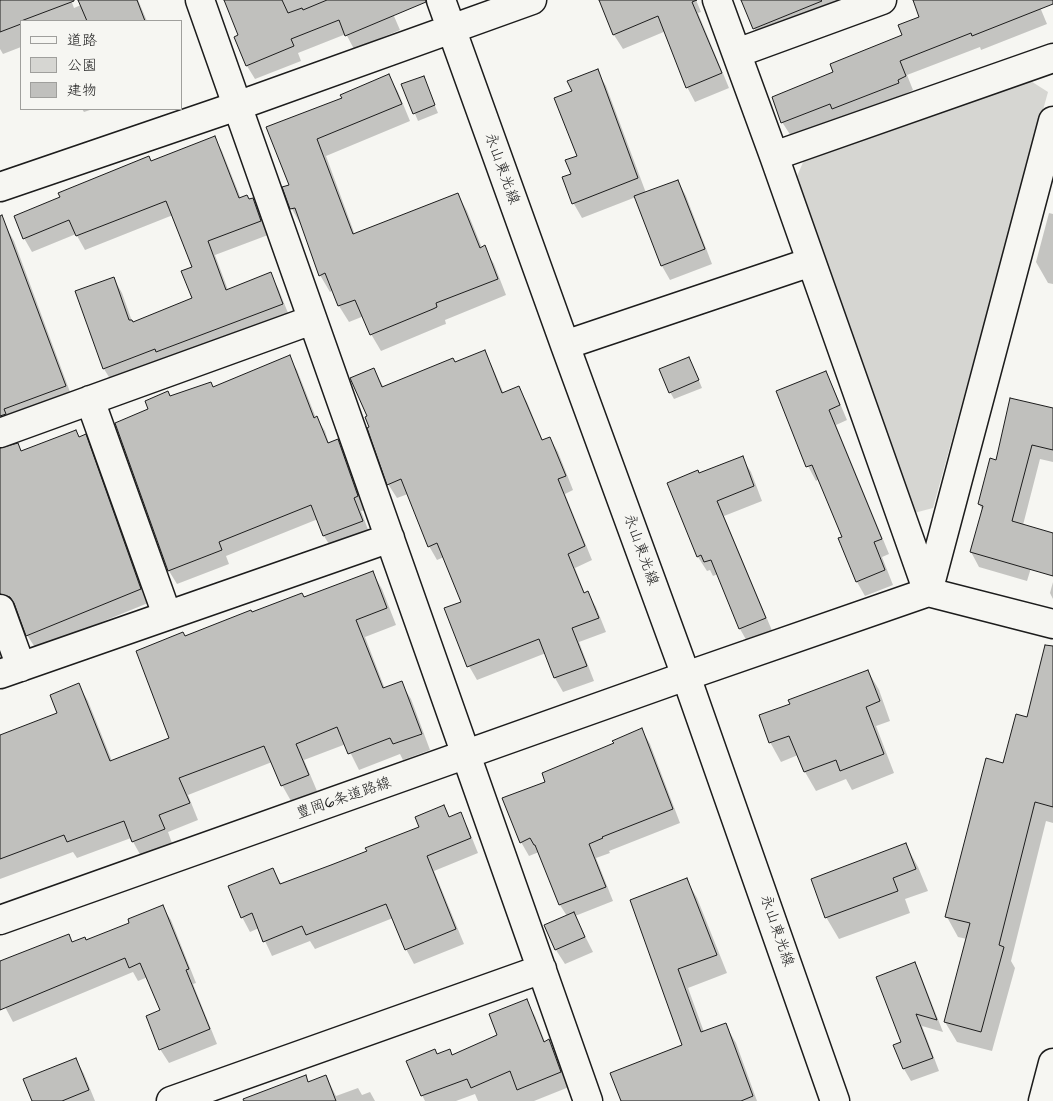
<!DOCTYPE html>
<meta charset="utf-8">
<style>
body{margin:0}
#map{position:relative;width:1053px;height:1101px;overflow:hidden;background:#f6f6f2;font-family:"Architects Daughter","Klee One",sans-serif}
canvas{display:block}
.legend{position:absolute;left:20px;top:20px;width:162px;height:90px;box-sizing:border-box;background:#f6f6f2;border:1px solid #9f9f9c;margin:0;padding:6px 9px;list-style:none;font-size:15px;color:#1c1c1c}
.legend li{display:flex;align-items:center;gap:10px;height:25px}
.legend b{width:25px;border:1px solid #9f9f9c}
</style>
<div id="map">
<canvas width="1053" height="1101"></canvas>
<ul class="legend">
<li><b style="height:6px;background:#f6f6f2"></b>道路</li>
<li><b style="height:14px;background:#d6d6d2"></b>公園</li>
<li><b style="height:14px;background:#c0c0bd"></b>建物</li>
</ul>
</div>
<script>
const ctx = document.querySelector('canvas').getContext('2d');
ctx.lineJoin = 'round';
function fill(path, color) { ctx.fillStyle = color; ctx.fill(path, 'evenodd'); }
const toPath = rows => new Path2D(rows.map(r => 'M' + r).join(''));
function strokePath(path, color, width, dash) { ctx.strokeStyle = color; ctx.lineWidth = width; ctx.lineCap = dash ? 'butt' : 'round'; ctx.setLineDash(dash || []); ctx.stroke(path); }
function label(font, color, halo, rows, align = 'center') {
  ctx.font = font + ' "Architects Daughter","Klee One",sans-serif'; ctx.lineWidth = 4.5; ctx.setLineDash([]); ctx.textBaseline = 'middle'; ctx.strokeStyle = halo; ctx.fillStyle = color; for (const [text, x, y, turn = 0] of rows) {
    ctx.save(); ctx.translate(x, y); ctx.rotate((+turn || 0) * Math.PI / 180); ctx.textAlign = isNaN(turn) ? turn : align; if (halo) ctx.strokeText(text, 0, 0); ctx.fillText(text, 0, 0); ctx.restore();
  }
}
fill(toPath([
 [1026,78,1048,92,933,508,914,513,795,181,804,160]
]), '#d6d6d2');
fill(toPath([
 [0,0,71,0,74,8,93,0,138,0,147,21,21,21,21,47,3,54,0,49],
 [225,0,387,0,400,30,354,49,346,34,298,53,301,61,255,79,247,66,240,36],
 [606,0,696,0,701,12,698,13,729,88,695,102,687,87,666,31,623,49,614,35,601,2],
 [743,0,880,0,762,42,754,28],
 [914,0,1037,0,1047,24,981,50,980,47,907,75,913,90,905,94,906,97,841,123,838,118,791,136,782,122,835,73,904,36,921,18],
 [597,71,606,86,646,193,678,181,686,196,712,264,670,280,662,266,636,197,582,218,574,204,563,178,573,174,578,156],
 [389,76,398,92,410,121,326,156,355,235,458,195,467,211,482,248,484,247,494,264,506,295,445,320,446,324,443,325,381,351,371,334,364,316,349,322,339,306,333,290,330,292,320,275,303,225,301,225,292,209,284,188,290,185,268,128,343,98],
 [423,77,438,113,418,121,403,85],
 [82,109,93,109,84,112],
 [214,137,222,151,241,199,249,201,253,199,261,213,268,235,215,255,228,290,270,274,278,288,290,318,112,382,104,369,114,279,122,293,133,324,193,299,193,267,173,215,85,250,76,234,32,252,24,238,151,162],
 [1049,213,1053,214,1053,284,1048,283,1036,262],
 [6,227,14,241,73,400,0,435,0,229],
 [484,352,492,366,504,394,519,388,527,402,543,441,550,438,558,452,573,490,565,494,592,560,575,568,585,594,588,593,596,607,606,632,579,642,594,681,563,692,555,678,546,653,477,680,469,666,462,602,444,557,437,560,429,546,408,494,397,498,388,484,369,417,374,369,384,388,455,364],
 [289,357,297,370,316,418,317,418,325,431,329,444,338,441,345,454,365,510,361,511,370,535,332,549,324,536,318,519,226,556,229,564,177,584,169,571,116,423,150,410,170,397,213,388],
 [693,366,702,388,674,399,670,392],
 [825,372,833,387,847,420,836,425,889,554,882,557,893,585,865,596,857,582,840,539,843,537,819,479,816,481,808,466],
 [1053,409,1053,462,1040,459,1023,525,1039,542,1027,581,979,567,971,552,983,511,979,504,997,461],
 [85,436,93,450,148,603,36,649,27,635,0,555,0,449,21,452],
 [742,458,751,472,762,501,724,516,773,633,748,643,740,629,718,574,713,576,710,570,707,571,698,557,669,483,699,475],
 [372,572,382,589,396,625,365,637,385,689,401,683,411,699,430,750,403,760,400,754,359,770,346,744,304,760,317,791,291,801,282,785,272,762,188,795,198,820,168,832,173,846,142,858,131,838,77,858,73,852,0,879,0,736,59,714,78,684,88,701,112,761,171,739,185,637,251,613,304,599],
 [1053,582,1053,599,1050,593],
 [0,650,4,662,0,664],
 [868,671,879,690,890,721,876,726,894,773,852,790,846,779,816,791,805,772,798,755,781,762,770,742,791,704],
 [1053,672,1053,823,1046,821,1011,961,1015,968,992,1051,957,1042,945,1022,967,939,958,937,947,917,1004,764],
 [642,730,650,744,680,823,609,851,610,853,596,858,613,901,575,916,593,952,565,964,556,950,546,925,567,916,560,905,539,852,529,856,521,842,547,782],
 [444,806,450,818,460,814,468,828,478,853,434,871,464,944,414,964,406,949,393,918,315,949,310,941,272,956,259,928,250,932,242,917,273,870,282,885,368,852,421,828],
 [906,845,918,867,928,891,905,899,910,913,839,939,826,917],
 [686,879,697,898,727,973,688,988,704,1032,725,1024,736,1043,757,1101,622,1101,684,1046,632,901],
 [162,906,171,920,196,983,193,984,217,1044,169,1063,160,1049,161,1011,148,977,138,981,133,972,13,1022,5,1007,0,1009,0,962,73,943,86,941,131,923],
 [914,963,921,976,943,1032,922,1026,939,1071,911,1081,904,1069,895,1046,903,1042],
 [526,1001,535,1016,545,1042,549,1041,558,1056,569,1087,534,1101,478,1101,475,1094,456,1101,425,1101,422,1095,437,1056,452,1056,498,1035],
 [76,1059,84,1074,95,1101,33,1101],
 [326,1076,336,1096,358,1088,362,1095,370,1092,375,1101,243,1101,242,1100,305,1077,309,1083]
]), '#0003');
const building = toPath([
 [0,0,74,0,74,1,21,21,21,24,0,32,0,0],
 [78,0,137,0,145,21,87,21,78,0],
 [224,0,282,0,288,13,302,8,303,10,327,0,426,0,426,2,345,36,339,20,291,39,294,46,246,66,234,37,238,35,224,0],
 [599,0,697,0,692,2,722,73,686,88,658,16,613,35,599,0],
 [741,0,821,0,822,1,753,29,741,0],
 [913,0,1053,0,1053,4,972,36,971,33,900,61,906,76,898,80,899,83,832,109,830,104,781,123,772,97,833,72,830,64,902,35,898,25,919,17,913,0],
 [598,69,638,178,572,204,562,177,571,174,565,160,577,156,554,98,572,91,567,81,598,69],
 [389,74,402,104,317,139,353,234,458,193,480,248,485,245,498,279,436,303,437,307,433,309,370,335,355,300,338,306,325,273,319,276,295,208,290,209,282,187,289,185,266,127,342,98,340,95,389,74],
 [424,76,435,105,413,114,401,84,424,76],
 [215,136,239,198,247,195,249,199,253,198,261,221,208,241,226,290,271,272,283,304,156,352,155,349,103,369,75,291,114,277,129,320,132,320,133,322,192,298,181,271,192,267,166,201,76,236,69,220,23,239,14,216,60,197,58,193,149,156,151,161,215,136],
 [678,180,705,249,661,266,634,196,678,180],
 [2,215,66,386,4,409,6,414,0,416,0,216,2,215],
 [485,350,502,393,519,386,542,440,550,437,566,476,558,479,585,546,568,554,584,593,588,591,599,618,572,628,587,666,554,678,539,639,467,667,444,608,461,602,437,543,428,547,401,479,387,485,367,428,369,427,365,417,367,416,350,378,374,368,382,387,453,358,455,362,485,350],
 [290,355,314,418,317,416,328,443,338,439,358,496,354,498,363,521,323,536,311,505,219,542,222,550,168,571,115,423,148,409,145,401,168,391,170,396,211,382,213,387,290,355],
 [689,357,699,380,669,393,659,369,689,357],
 [826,371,840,405,829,410,882,539,874,542,885,570,856,582,838,538,842,537,812,465,806,467,776,391,826,371],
 [1010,398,1053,408,1053,450,1032,445,1012,521,1053,533,1053,576,970,552,983,506,978,504,990,458,996,460,1010,398],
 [76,430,79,437,86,434,141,589,26,636,14,603,10,597,0,594,0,448,18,443,21,451,76,430],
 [743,456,754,486,717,501,766,618,739,629,711,560,704,562,701,555,697,557,667,483,698,470,699,473,743,456],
 [373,571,387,608,356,620,383,688,402,681,422,734,393,744,390,738,348,754,337,727,296,744,309,775,281,786,264,746,179,778,190,803,159,815,165,829,132,842,124,821,67,842,64,835,0,859,0,735,57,713,50,695,79,683,110,761,169,738,136,651,183,632,185,636,251,610,252,612,302,593,304,597,373,571],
 [1045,645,1053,646,1053,807,1035,802,999,945,1004,947,981,1032,944,1022,970,923,945,917,986,758,1003,763,1016,714,1027,717,1045,645],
 [868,670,880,701,866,707,884,754,840,771,836,760,804,772,789,736,769,743,759,715,790,704,788,700,868,670],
 [642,728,673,809,602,837,603,838,589,844,606,887,559,905,535,845,534,845,530,838,520,843,502,798,545,782,542,773,614,743,612,741,642,728],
 [444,805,449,817,461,812,471,838,427,856,456,929,405,950,386,904,306,935,302,926,263,942,252,913,241,918,228,886,273,868,280,884,331,865,367,851,365,848,419,827,415,817,444,805],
 [906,843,916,869,893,878,898,891,825,918,811,879,906,843],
 [687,878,717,955,678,969,701,1032,726,1023,753,1096,741,1101,621,1101,610,1073,682,1045,630,900,687,878],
 [163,905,189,969,186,970,210,1029,159,1050,146,1016,160,1010,140,963,129,968,125,958,0,1010,0,961,69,934,72,942,85,937,86,940,129,923,128,919,163,905],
 [574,912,585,937,555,950,544,925,574,912],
 [915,962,937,1020,916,1014,933,1058,903,1069,893,1045,901,1042,876,977,915,962],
 [527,999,544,1042,549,1039,561,1072,517,1090,510,1071,471,1088,467,1079,421,1096,406,1061,435,1049,437,1054,450,1049,452,1055,497,1035,489,1014,527,999],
 [76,1058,89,1090,62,1101,32,1101,23,1079,76,1058],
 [306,1075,308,1082,326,1075,336,1101,244,1101,243,1099,306,1075]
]);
fill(building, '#c0c0bd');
strokePath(building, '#1c1c1c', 1);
const minor = toPath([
 [200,0,588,1101],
 [441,0,565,345,686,676,835,1101],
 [717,0,774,156,928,592],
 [737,53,882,0],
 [774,156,1053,58],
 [0,187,237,106,532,0],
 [565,345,811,262],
 [90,400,167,615],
 [0,433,312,320],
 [928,592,1053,121],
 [0,609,21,667],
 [0,674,390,538],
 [0,920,686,676,928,592,1053,624],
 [171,1101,542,969],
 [1043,1101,1053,1063]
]);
strokePath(minor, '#1c1c1c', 31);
strokePath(minor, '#f6f6f2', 28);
label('15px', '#1c1c1c', '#f6f6f2', [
 ["永山東光線",501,169,70],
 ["永山東光線",640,550,70],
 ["豊岡6条道路線",344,799,-19],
 ["永山東光線",776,931,71]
]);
</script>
